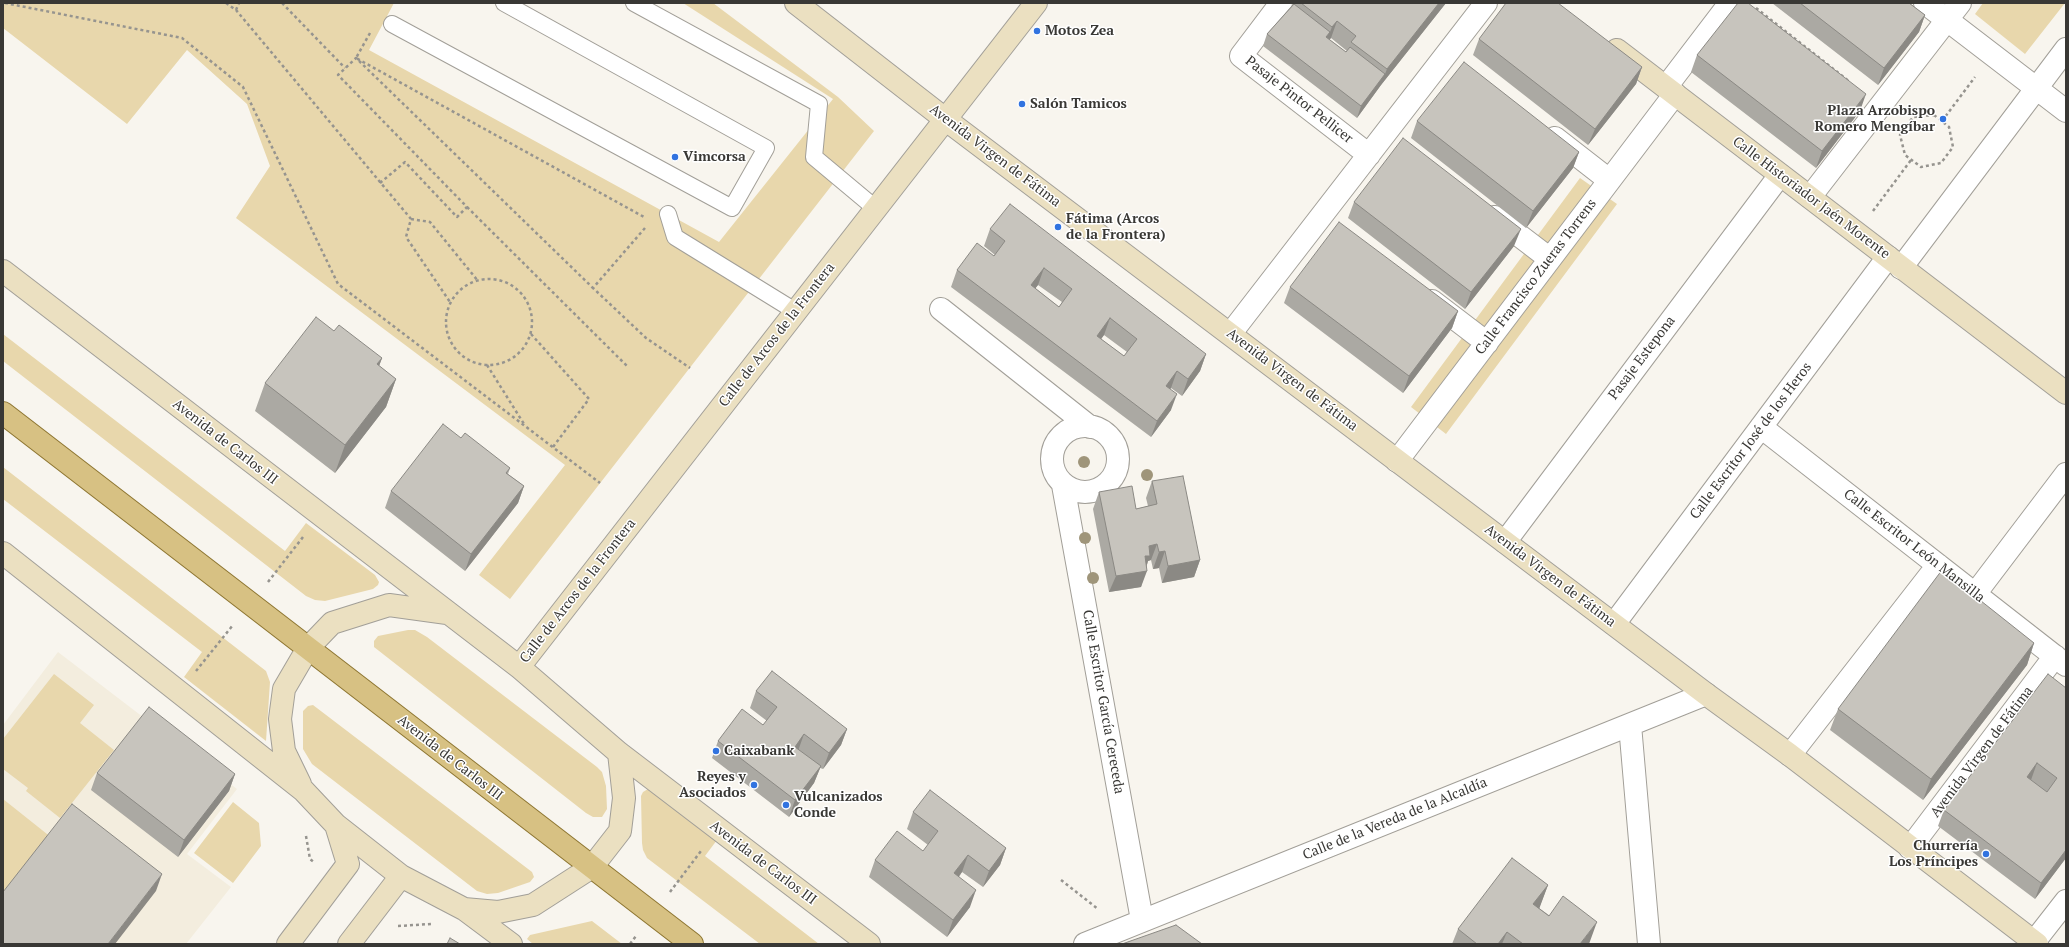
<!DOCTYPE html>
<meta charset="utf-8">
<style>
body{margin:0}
#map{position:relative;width:2069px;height:947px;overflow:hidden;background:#f8f5ee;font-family:"PT Serif",serif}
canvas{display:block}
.frame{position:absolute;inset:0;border:4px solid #393835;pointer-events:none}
</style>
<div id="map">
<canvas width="2069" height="947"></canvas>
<div class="frame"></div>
</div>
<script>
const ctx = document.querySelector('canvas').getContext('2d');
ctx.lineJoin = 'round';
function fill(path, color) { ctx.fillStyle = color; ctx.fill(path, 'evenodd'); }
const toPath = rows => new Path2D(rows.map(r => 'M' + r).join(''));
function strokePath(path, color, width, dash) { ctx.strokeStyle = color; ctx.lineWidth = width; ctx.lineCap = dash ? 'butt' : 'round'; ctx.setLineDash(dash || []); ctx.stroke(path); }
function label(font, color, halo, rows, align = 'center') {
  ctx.font = font + ' "PT Serif",serif'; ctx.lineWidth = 3; ctx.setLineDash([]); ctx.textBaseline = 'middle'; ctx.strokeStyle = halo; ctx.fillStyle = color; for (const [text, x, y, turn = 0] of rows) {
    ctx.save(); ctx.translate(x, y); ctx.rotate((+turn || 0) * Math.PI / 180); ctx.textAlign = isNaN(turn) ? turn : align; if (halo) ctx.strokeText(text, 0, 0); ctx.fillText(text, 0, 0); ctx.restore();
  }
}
fill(toPath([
 [58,652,237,789,187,854,231,887,186,944,3,944,3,725]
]), '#f3edde');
fill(toPath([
 [3,3,394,3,369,50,719,242,833,99,683,3,713,3,838,97,874,131,510,599,479,575,565,465,236,218,270,166,247,104,187,50,127,124,3,28],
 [1983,3,2065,3,2025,54,1975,14],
 [1580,178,1617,204,1446,434,1411,407],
 [3,334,285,551,306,523,375,575,379,582,378,585,373,589,325,601,315,600,306,596,3,361],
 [3,467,266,671,270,682,266,741,184,677,202,652,3,499],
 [408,630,415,630,427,637,597,767,602,772,606,786,607,809,602,817,593,817,586,813,374,647,374,641,378,636],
 [54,674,94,705,80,723,114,750,60,818,26,791,28,788,3,769,3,739],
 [313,705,532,872,534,877,530,882,498,893,487,894,477,891,312,764,303,749,303,711,308,706],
 [648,789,654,790,717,840,705,856,819,944,760,944,647,858,643,850,642,843,641,796,643,792],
 [3,799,52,838,3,901],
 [233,802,259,823,261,846,233,883,194,853],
 [592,921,622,944,533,944,527,939,530,935]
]), '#e8d7ac');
const lane = toPath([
 [634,3,819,104,814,157,875,208],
 [392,24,732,208,766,148,504,3],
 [668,214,675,237,795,311]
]);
const street = toPath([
 [1281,3,1241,56,1369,155],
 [1925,3,2066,111],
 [1666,87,1730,3],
 [1555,138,1609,180],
 [1810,197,1960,3],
 [1495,217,1550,259],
 [1901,268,2066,49],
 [1432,301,1487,343],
 [941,309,1090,427],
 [1231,333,1486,3],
 '1052 459a33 33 0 1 1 66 0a33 33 0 1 1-66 0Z',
 [1761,427,2066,665],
 [1397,461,1675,94],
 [1063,485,1142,920],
 [1505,542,1780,175],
 [1975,594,2066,474],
 [1614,624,1888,257],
 [1630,725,1649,944],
 [1790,755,1938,565],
 [1910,848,2055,656],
 [2034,942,2066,901],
 [1085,944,1706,694]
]);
const secondary = toPath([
 [796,3,945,119,1706,694,1790,755,2037,944],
 [1617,50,2066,393],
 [3,271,519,667,619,753,869,944],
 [3,553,303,790,336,825,401,876,464,909,511,944],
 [519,667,1036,3],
 [300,784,284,751,280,719,284,689,308,648,332,623,389,605,447,613],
 [464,909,498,912,533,905,592,867,620,831,624,798,619,753],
 [288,944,348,864,336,825],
 [349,944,401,876]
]);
const primary = toPath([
 [3,413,692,944]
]);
strokePath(lane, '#a29f98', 18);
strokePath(street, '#a29f98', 24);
strokePath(secondary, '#a29f98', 24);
strokePath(primary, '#8e7632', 24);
strokePath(toPath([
 [5,3,182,38,243,87,338,284,600,483],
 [226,3,236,10,411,219,406,237,450,302],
 [282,3,345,68],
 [1756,8,1850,82],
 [236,10,239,3],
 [370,33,356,58,644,217],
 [1934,115,1949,127,1953,147,1941,163,1921,167,1905,155,1900,135,1913,117,1934,115],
 [1942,121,1975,77],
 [380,183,405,162,457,217,467,207,338,75,356,58,593,288],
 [467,207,627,366],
 [1873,211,1911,160],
 [411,219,430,222,478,281],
 [645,228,593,288,646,338,690,368],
 '446 322a43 43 0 1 1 86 0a43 43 0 1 1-86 0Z',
 [531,334,589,399,553,447],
 [487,365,524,424],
 [268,582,303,537],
 [196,671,233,625],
 [306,836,310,859,315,863],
 [1061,880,1098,909],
 [670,892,701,851],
 [398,926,431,924],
 [630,944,636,936]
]), '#96948f', 2.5, [3, 3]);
strokePath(lane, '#fff', 16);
strokePath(street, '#fff', 22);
strokePath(secondary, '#ebe0c1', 22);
strokePath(primary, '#d7c183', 22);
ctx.fillStyle = '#9f957a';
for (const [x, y] of [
 [1084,462],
 [1147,475],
 [1085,538],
 [1093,578]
]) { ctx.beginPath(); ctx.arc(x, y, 6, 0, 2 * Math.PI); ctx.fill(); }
fill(toPath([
 [1294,3,1446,3,1381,85,1357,118,1263,46,1267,34],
 [1331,38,1347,51,1346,52,1329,39],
 [1772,3,1909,3,1925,15,1919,32,1878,85],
 [1479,39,1642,67,1636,84,1588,145,1473,55],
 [1697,55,1860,111,1816,168,1691,72],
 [1417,121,1579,152,1573,168,1526,228,1411,138],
 [1354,202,1514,246,1465,309,1348,218],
 [990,229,1206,354,1200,371,1182,396,1171,388,1170,389,1171,410,1151,437,951,287,957,270,994,256,995,255,984,246],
 [1038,285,1062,302,1059,307,1035,288],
 [1104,335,1127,352,1124,356,1101,339],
 [1290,287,1458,311,1452,328,1403,393,1284,303],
 [334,331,382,358,379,366,396,379,386,407,335,473,255,411,265,383],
 [461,438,510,468,508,474,524,486,518,503,465,571,385,508,391,491],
 [1152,481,1200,560,1194,577,1162,583,1159,568,1153,569,1151,560,1148,561,1141,587,1109,592,1093,509,1099,492,1136,509,1148,506,1146,498],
 [2034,643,2027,665,1923,800,1830,730,1838,709],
 [2066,688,2066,858,2035,899,1938,826,1944,810],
 [756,691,847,729,841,745,823,769,820,768,814,783,789,817,712,758,718,741,763,725,767,721,750,708],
 [97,773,235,774,229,791,178,857,91,790],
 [913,812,1006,848,1000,865,983,887,962,872,959,877,970,907,947,937,869,877,875,860,923,851,928,845,907,829],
 [1548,885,1539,908,1589,944,1452,944,1458,929]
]), '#aba9a3');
fill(toPath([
 [1439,3,1446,3,1381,85,1357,118,1361,106,1385,74,1387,69],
 [1925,15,1919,32,1878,85,1884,68],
 [1337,21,1331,38,1322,49,1326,37,1330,32,1332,27],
 [1642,67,1636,84,1588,145,1595,129],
 [1866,94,1860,111,1816,168,1822,151],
 [1579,152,1573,168,1526,228,1533,211],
 [1521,229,1514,246,1465,309,1471,292],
 [1044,268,1038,285,1025,302,1031,285],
 [1458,311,1452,328,1403,393,1409,376],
 [1110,318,1104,335,1091,353,1097,336],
 [1206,354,1200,371,1182,396,1188,379],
 [382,358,372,385,377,364],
 [1177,371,1171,388,1160,402,1166,386],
 [396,379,386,407,335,473,345,445],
 [1177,394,1171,410,1151,437,1157,421],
 [524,486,518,503,465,571,471,554],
 [1157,544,1151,560,1148,561,1145,571,1147,571,1141,587,1109,592,1116,576,1149,546],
 [1165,551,1159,568,1153,569,1159,552],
 [1200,560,1194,577,1162,583,1168,566],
 [2034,643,2027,665,1923,800,1931,779],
 [847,729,841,745,823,769,829,753],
 [804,734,798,751,795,747],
 [2037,763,2031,780,2027,777],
 [821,766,814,783,789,817,795,800],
 [235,774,229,791,178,857,184,840],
 [1006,848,1000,865,983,887,989,871],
 [2066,850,2066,858,2035,899,2041,883],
 [968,855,962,872,948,890,954,873],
 [162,874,156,891,115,944,108,944],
 [1548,885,1538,912,1533,904],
 [976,890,970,907,947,937,953,920],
 [1597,922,1589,944,1580,944],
 [1507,932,1502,944,1498,944]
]), '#8b8984');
const building = toPath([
 [1301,3,1439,3,1387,69,1351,42,1356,36,1337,21,1332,27,1301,3],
 [1506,3,1558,3,1642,67,1595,129,1479,39,1506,3],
 [1738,3,1748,3,1866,94,1822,151,1697,55,1738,3],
 [1800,3,1909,3,1925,15,1884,68,1800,3],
 [1294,4,1330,32,1326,37,1346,52,1350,47,1385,74,1361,106,1267,34,1294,4],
 [1464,62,1579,152,1533,211,1417,121,1464,62],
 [1403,138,1521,229,1471,292,1354,202,1403,138],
 [1010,204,1206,354,1188,379,1177,371,1166,386,1177,394,1157,421,957,270,977,243,994,256,1005,241,990,229,1010,204],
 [1044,268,1072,289,1059,307,1031,285,1044,268],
 [1110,318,1137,339,1124,356,1097,336,1110,318],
 [1339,222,1458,311,1409,376,1290,287,1339,222],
 [316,317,334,331,339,325,382,358,377,364,396,379,345,445,265,383,316,317],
 [443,424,461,438,465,433,510,468,506,473,524,486,471,554,391,491,443,424],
 [1183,476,1200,560,1168,566,1165,551,1159,552,1157,544,1149,546,1150,556,1145,556,1147,571,1116,576,1099,492,1132,486,1136,509,1157,504,1152,481,1183,476],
 [1942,570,2034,643,1931,779,1838,709,1942,570],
 [772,671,847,729,829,753,804,734,795,747,821,766,795,800,718,741,742,709,763,725,777,707,756,691,772,671],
 [2048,674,2066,688,2066,850,2041,883,1944,810,2048,674],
 [2037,763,2057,778,2047,792,2027,777,2037,763],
 [149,707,235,774,184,840,97,773,149,707],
 [930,790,1006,848,989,871,968,855,954,873,976,890,953,920,875,860,897,831,923,851,938,831,913,812,930,790],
 [72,804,162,874,108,944,3,944,3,892,72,804],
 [1512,858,1548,885,1533,904,1549,916,1563,896,1597,922,1580,944,1523,944,1507,932,1498,944,1477,944,1458,929,1512,858],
 [1176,925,1202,944,1122,944,1176,925],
 [450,938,460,944,447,944,450,938]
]);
fill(building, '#c7c4bd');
strokePath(building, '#8b8984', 1);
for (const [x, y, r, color] of [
 [1037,31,4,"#3173e0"],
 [1022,104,4,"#3173e0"],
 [1943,119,4,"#3173e0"],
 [675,157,4,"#3173e0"],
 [1058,227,4,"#3173e0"],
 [716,751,4,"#3173e0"],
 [754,785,4,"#3173e0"],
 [786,805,4,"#3173e0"],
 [1986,854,4,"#3173e0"]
]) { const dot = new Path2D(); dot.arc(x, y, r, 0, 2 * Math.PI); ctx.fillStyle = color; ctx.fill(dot); strokePath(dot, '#fff', 1.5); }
label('bold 14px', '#393835', '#fff', [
 ["Motos Zea",1045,31],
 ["Salón Tamicos",1030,104],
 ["Plaza Arzobispo",1935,111,"right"],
 ["Romero Mengíbar",1935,127,"right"],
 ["Vimcorsa",683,157],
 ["Fátima (Arcos",1066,219],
 ["de la Frontera)",1066,235],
 ["Caixabank",724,751],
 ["Reyes y",746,777,"right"],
 ["Asociados",746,793,"right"],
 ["Vulcanizados",794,797],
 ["Conde",794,813],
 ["Churrería",1978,846,"right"],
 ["Los Príncipes",1978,862,"right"]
], 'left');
label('14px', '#393835', '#fff', [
 ["Pasaje Pintor Pellicer",1299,100,38],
 ["Avenida Virgen de Fátima",995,156,37],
 ["Calle Historiador Jaén Morente",1811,198,37],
 ["Calle Francisco Zueras Torrens",1536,277,-53],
 ["Calle de Arcos de la Frontera",777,335,-52],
 ["Pasaje Estepona",1642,358,-53],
 ["Avenida Virgen de Fátima",1292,380,37],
 ["Calle Escritor José de los Heros",1751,441,-53],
 ["Avenida de Carlos III",225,442,38],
 ["Calle Escritor León Mansilla",1914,546,38],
 ["Avenida Virgen de Fátima",1550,576,37],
 ["Calle de Arcos de la Frontera",578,591,-52],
 ["Calle Escritor García Cereceda",1103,702,80],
 ["Avenida Virgen de Fátima",1982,752,-53],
 ["Avenida de Carlos III",450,758,38],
 ["Calle de la Vereda de la Alcaldía",1395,819,-22],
 ["Avenida de Carlos III",763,863,37]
]);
</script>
